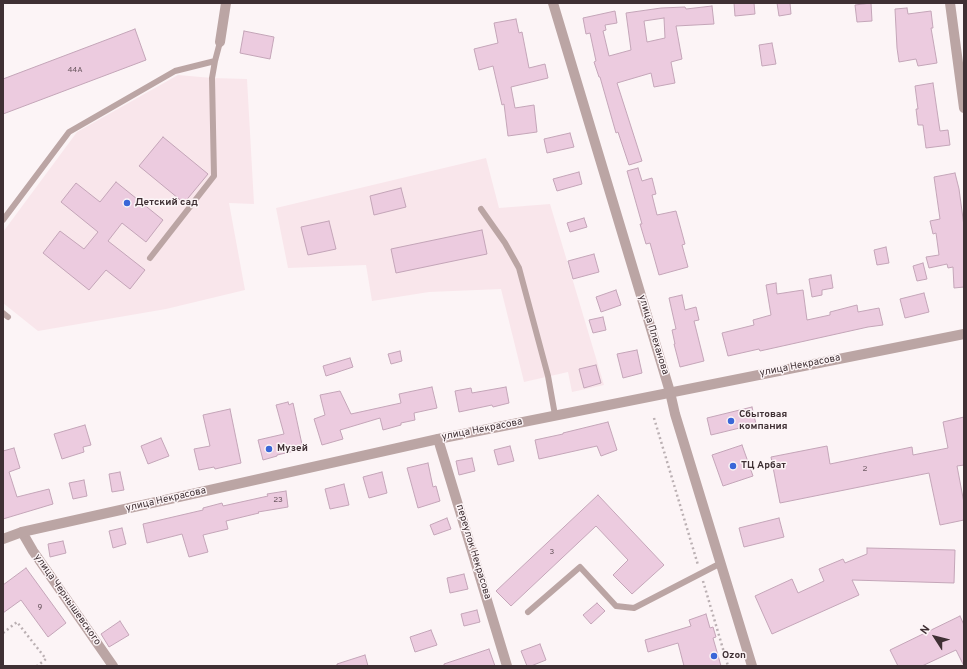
<!DOCTYPE html>
<meta charset="utf-8">
<style>
body{margin:0}
#map{position:relative;width:967px;height:669px;overflow:hidden;background:#fcf4f6;font-family:Overpass,sans-serif}
canvas{display:block}
.frame{position:absolute;inset:0;border:4px solid #3f3034;pointer-events:none}
.north{position:absolute;left:915px;top:617px;width:40px;height:40px;-webkit-text-stroke:3px #fcf4f6;paint-order:stroke;rotate:306deg;font-size:11px;font-weight:700;line-height:16px;text-align:center;color:#3f3034}
.north::after{content:'';display:block;margin:auto;width:14px;height:18px;background:#3f3034;clip-path:polygon(50% 0,100% 100%,50% 72%,0 100%)}
</style>
<div id="map">
<canvas width="967" height="669"></canvas>
<div class="frame"></div>
<div class="north">N</div>
</div>
<script>
const ctx = document.querySelector('canvas').getContext('2d');
ctx.lineJoin = 'round';
function fill(path, color) { ctx.fillStyle = color; ctx.fill(path, 'evenodd'); }
const toPath = rows => new Path2D(rows.map(r => 'M' + r).join(''));
function strokePath(path, color, width, dash) { ctx.strokeStyle = color; ctx.lineWidth = width; ctx.lineCap = dash ? 'butt' : 'round'; ctx.setLineDash(dash || []); ctx.stroke(path); }
function label(font, color, halo, rows, align = 'center') {
  ctx.font = font + ' Overpass,sans-serif'; ctx.lineWidth = 3; ctx.setLineDash([]); ctx.textBaseline = 'middle'; ctx.strokeStyle = halo; ctx.fillStyle = color; for (const [text, x, y, turn = 0] of rows) {
    ctx.save(); ctx.translate(x, y); ctx.rotate((+turn || 0) * Math.PI / 180); ctx.textAlign = isNaN(turn) ? turn : align; if (halo) ctx.strokeText(text, 0, 0); ctx.fillText(text, 0, 0); ctx.restore();
  }
}
fill(toPath([
 [178,75,212,78,247,79,254,204,229,203,245,290,166,309,38,331,3,303,3,232,77,132],
 [486,158,499,208,550,204,604,385,572,392,568,372,524,382,501,289,429,292,372,301,366,265,288,268,276,208]
]), '#f9e6eb');
const building = toPath([
 [734,3,754,3,755,14,735,16,734,3],
 [777,3,790,3,791,14,779,16,777,3],
 [871,3,872,21,857,22,855,5,871,3],
 [712,6,714,24,676,26,682,59,671,62,675,83,654,87,651,73,617,83,642,161,629,165,618,132,616,133,600,77,599,77,594,62,596,61,590,33,586,34,583,18,615,11,617,23,605,25,606,30,603,31,609,56,631,50,626,13,661,8,685,7,686,9,712,6],
 [664,18,665,38,647,42,644,21,664,18],
 [907,8,908,14,931,11,933,28,931,28,937,63,918,66,916,59,899,62,897,48,895,9,907,8],
 [516,19,519,33,522,32,529,68,545,64,548,78,511,87,515,108,534,105,537,132,508,136,504,104,502,105,493,66,479,70,474,49,498,43,494,23,516,19],
 [135,29,146,60,3,114,3,79,135,29],
 [244,31,274,37,270,59,240,53,244,31],
 [772,43,776,64,762,66,759,45,772,43],
 [933,83,940,131,948,130,950,145,926,148,923,125,918,125,916,109,918,109,915,86,933,83],
 [570,133,574,147,547,153,544,139,570,133],
 [163,137,208,174,184,203,139,166,163,137],
 [638,168,642,181,652,178,656,194,652,195,657,215,676,211,685,244,682,245,688,267,659,275,650,243,646,244,640,224,642,224,627,171,638,168],
 [579,172,582,184,557,191,553,179,579,172],
 [955,173,959,189,964,226,964,287,954,288,953,267,948,268,947,264,929,268,926,257,939,255,936,233,933,234,930,221,940,219,934,177,955,173],
 [116,182,163,220,146,242,122,223,108,241,145,270,130,289,106,270,89,290,43,253,60,231,84,249,98,232,61,202,76,183,100,202,116,182],
 [401,188,406,207,374,215,370,196,401,188],
 [584,218,587,227,570,232,567,223,584,218],
 [329,221,336,249,308,255,301,227,329,221],
 [482,230,487,254,396,273,391,249,482,230],
 [886,247,889,263,877,265,874,250,886,247],
 [594,254,599,272,573,279,568,261,594,254],
 [923,263,927,279,917,281,913,266,923,263],
 [831,275,833,288,822,290,822,295,812,297,809,279,831,275],
 [776,283,777,294,803,290,807,320,830,315,830,312,857,305,858,312,879,308,883,325,868,327,760,351,759,349,728,356,722,333,754,325,753,320,771,315,766,285,776,283],
 [616,290,621,305,601,312,596,297,616,290],
 [924,293,929,312,905,318,900,299,924,293],
 [682,295,685,310,696,307,699,320,694,321,704,361,680,367,674,344,675,344,672,330,676,329,669,298,682,295],
 [603,317,606,330,593,333,589,320,603,317],
 [637,350,642,373,623,378,617,354,637,350],
 [400,351,402,361,391,364,388,354,400,351],
 [350,358,353,367,326,376,323,366,350,358],
 [596,365,601,383,584,388,579,369,596,365],
 [432,387,437,408,414,413,415,420,401,423,401,425,383,430,380,418,340,430,343,439,322,445,314,419,325,415,320,395,340,391,351,414,401,403,399,394,432,387],
 [506,387,509,403,493,407,492,405,459,412,455,391,471,388,472,393,506,387],
 [288,402,289,405,293,403,303,449,277,455,277,456,263,460,258,440,284,434,276,405,288,402],
 [752,407,756,424,711,435,707,418,752,407],
 [230,409,241,463,215,469,214,467,199,470,194,449,210,446,203,415,230,409],
 [964,417,964,465,957,466,964,503,964,520,940,525,929,473,780,503,771,457,827,446,830,464,912,447,913,455,948,448,943,422,964,417],
 [608,422,617,450,601,456,597,446,539,459,535,440,563,434,563,433,608,422],
 [85,425,91,445,83,447,84,452,62,459,54,434,85,425],
 [161,438,169,456,148,464,141,446,161,438],
 [742,445,753,476,723,486,712,455,742,445],
 [510,446,514,461,498,465,494,450,510,446],
 [14,448,20,468,9,472,17,497,49,489,53,504,3,519,3,451,14,448],
 [472,458,475,471,459,475,456,461,472,458],
 [428,463,433,487,436,486,440,501,418,508,407,468,428,463],
 [120,472,124,490,112,492,109,474,120,472],
 [382,472,387,493,369,498,363,477,382,472],
 [84,480,87,496,73,499,69,483,84,480],
 [344,484,349,505,330,509,325,489,344,484],
 [286,491,288,507,258,512,259,513,226,521,228,529,203,535,208,552,189,557,182,534,147,543,143,524,203,510,203,508,222,503,223,506,268,496,267,494,286,491],
 [598,495,664,565,632,594,613,575,628,560,596,526,511,606,496,591,598,495],
 [447,518,451,529,434,535,430,525,447,518],
 [779,518,784,537,744,547,739,528,779,518],
 [122,528,126,544,113,548,109,531,122,528],
 [63,541,66,553,50,557,48,544,63,541],
 [867,548,955,550,954,583,852,580,859,595,772,634,755,596,792,579,798,593,824,581,819,569,843,559,845,563,867,554,867,548],
 [26,568,66,623,48,637,21,600,3,613,3,585,26,568],
 [464,574,468,589,450,593,447,578,464,574],
 [597,603,605,611,591,624,583,615,597,603],
 [477,610,480,622,464,626,461,614,477,610],
 [706,614,710,628,713,627,716,637,713,638,721,666,684,666,678,643,648,652,645,640,691,626,689,620,706,614],
 [960,616,964,625,964,666,956,650,922,666,898,666,890,650,960,616],
 [120,621,129,635,109,647,101,634,120,621],
 [431,630,437,645,415,652,410,637,431,630],
 [540,644,546,660,531,666,527,666,521,651,540,644],
 [489,649,495,666,444,666,444,664,489,649],
 [365,655,368,666,337,666,337,664,365,655]
]);
fill(building, '#eccbdf');
strokePath(building, '#c4a5b8', 1);
strokePath(toPath([
 [654,418,698,565],
 [703,581,728,666],
 [3,633,17,622,46,659,37,666]
]), '#bbb0b3', 2.5, [2, 3]);
strokePath(toPath([
 [481,209,505,243,519,268,548,376,555,415],
 [3,220,69,132,175,71,215,61,220,42],
 [150,258,214,176,212,78,215,61],
 [3,313,8,317],
 [528,612,580,567,616,606,634,608,721,563]
]), '#bba5a4', 6);
strokePath(toPath([
 [553,3,670,392,675,414,752,666],
 [950,3,964,108],
 [220,42,226,3],
 [438,439,507,666],
 [22,532,33,551,113,666]
]), '#bba5a4', 10);
strokePath(toPath([
 [3,539,22,532,438,439,964,334]
]), '#bba5a4', 10);
for (const [x, y, r, color] of [
 [127,203,4,"#3a67d8"],
 [731,421,4,"#3a67d8"],
 [269,449,4,"#3a67d8"],
 [733,466,4,"#3a67d8"],
 [714,656,4,"#3a67d8"]
]) { const dot = new Path2D(); dot.arc(x, y, r, 0, 2 * Math.PI); ctx.fillStyle = color; ctx.fill(dot); strokePath(dot, '#fcf4f6', 1.5); }
label('8px', '#6a575f', null, [
 ["44А",75,70],
 ["2",865,469],
 ["23",278,500],
 ["3",552,552],
 ["9",40,607]
]);
label('bold 10px', '#3f3034', '#fcf4f6', [
 ["Детский сад",135,203],
 ["Сбытовая",739,415],
 ["компания",739,427],
 ["Музей",277,449],
 ["ТЦ Арбат",741,466],
 ["Ozon",722,656]
], 'left');
label('10px', '#3f3034', '#fcf4f6', [
 ["улица Плеханова",653,335,73],
 ["улица Некрасова",800,366,-11],
 ["улица Некрасова",482,430,-11],
 ["улица Некрасова",166,500,-13],
 ["переулок Некрасова",473,552,73],
 ["улица Чернышевского",67,600,55]
]);
</script>
